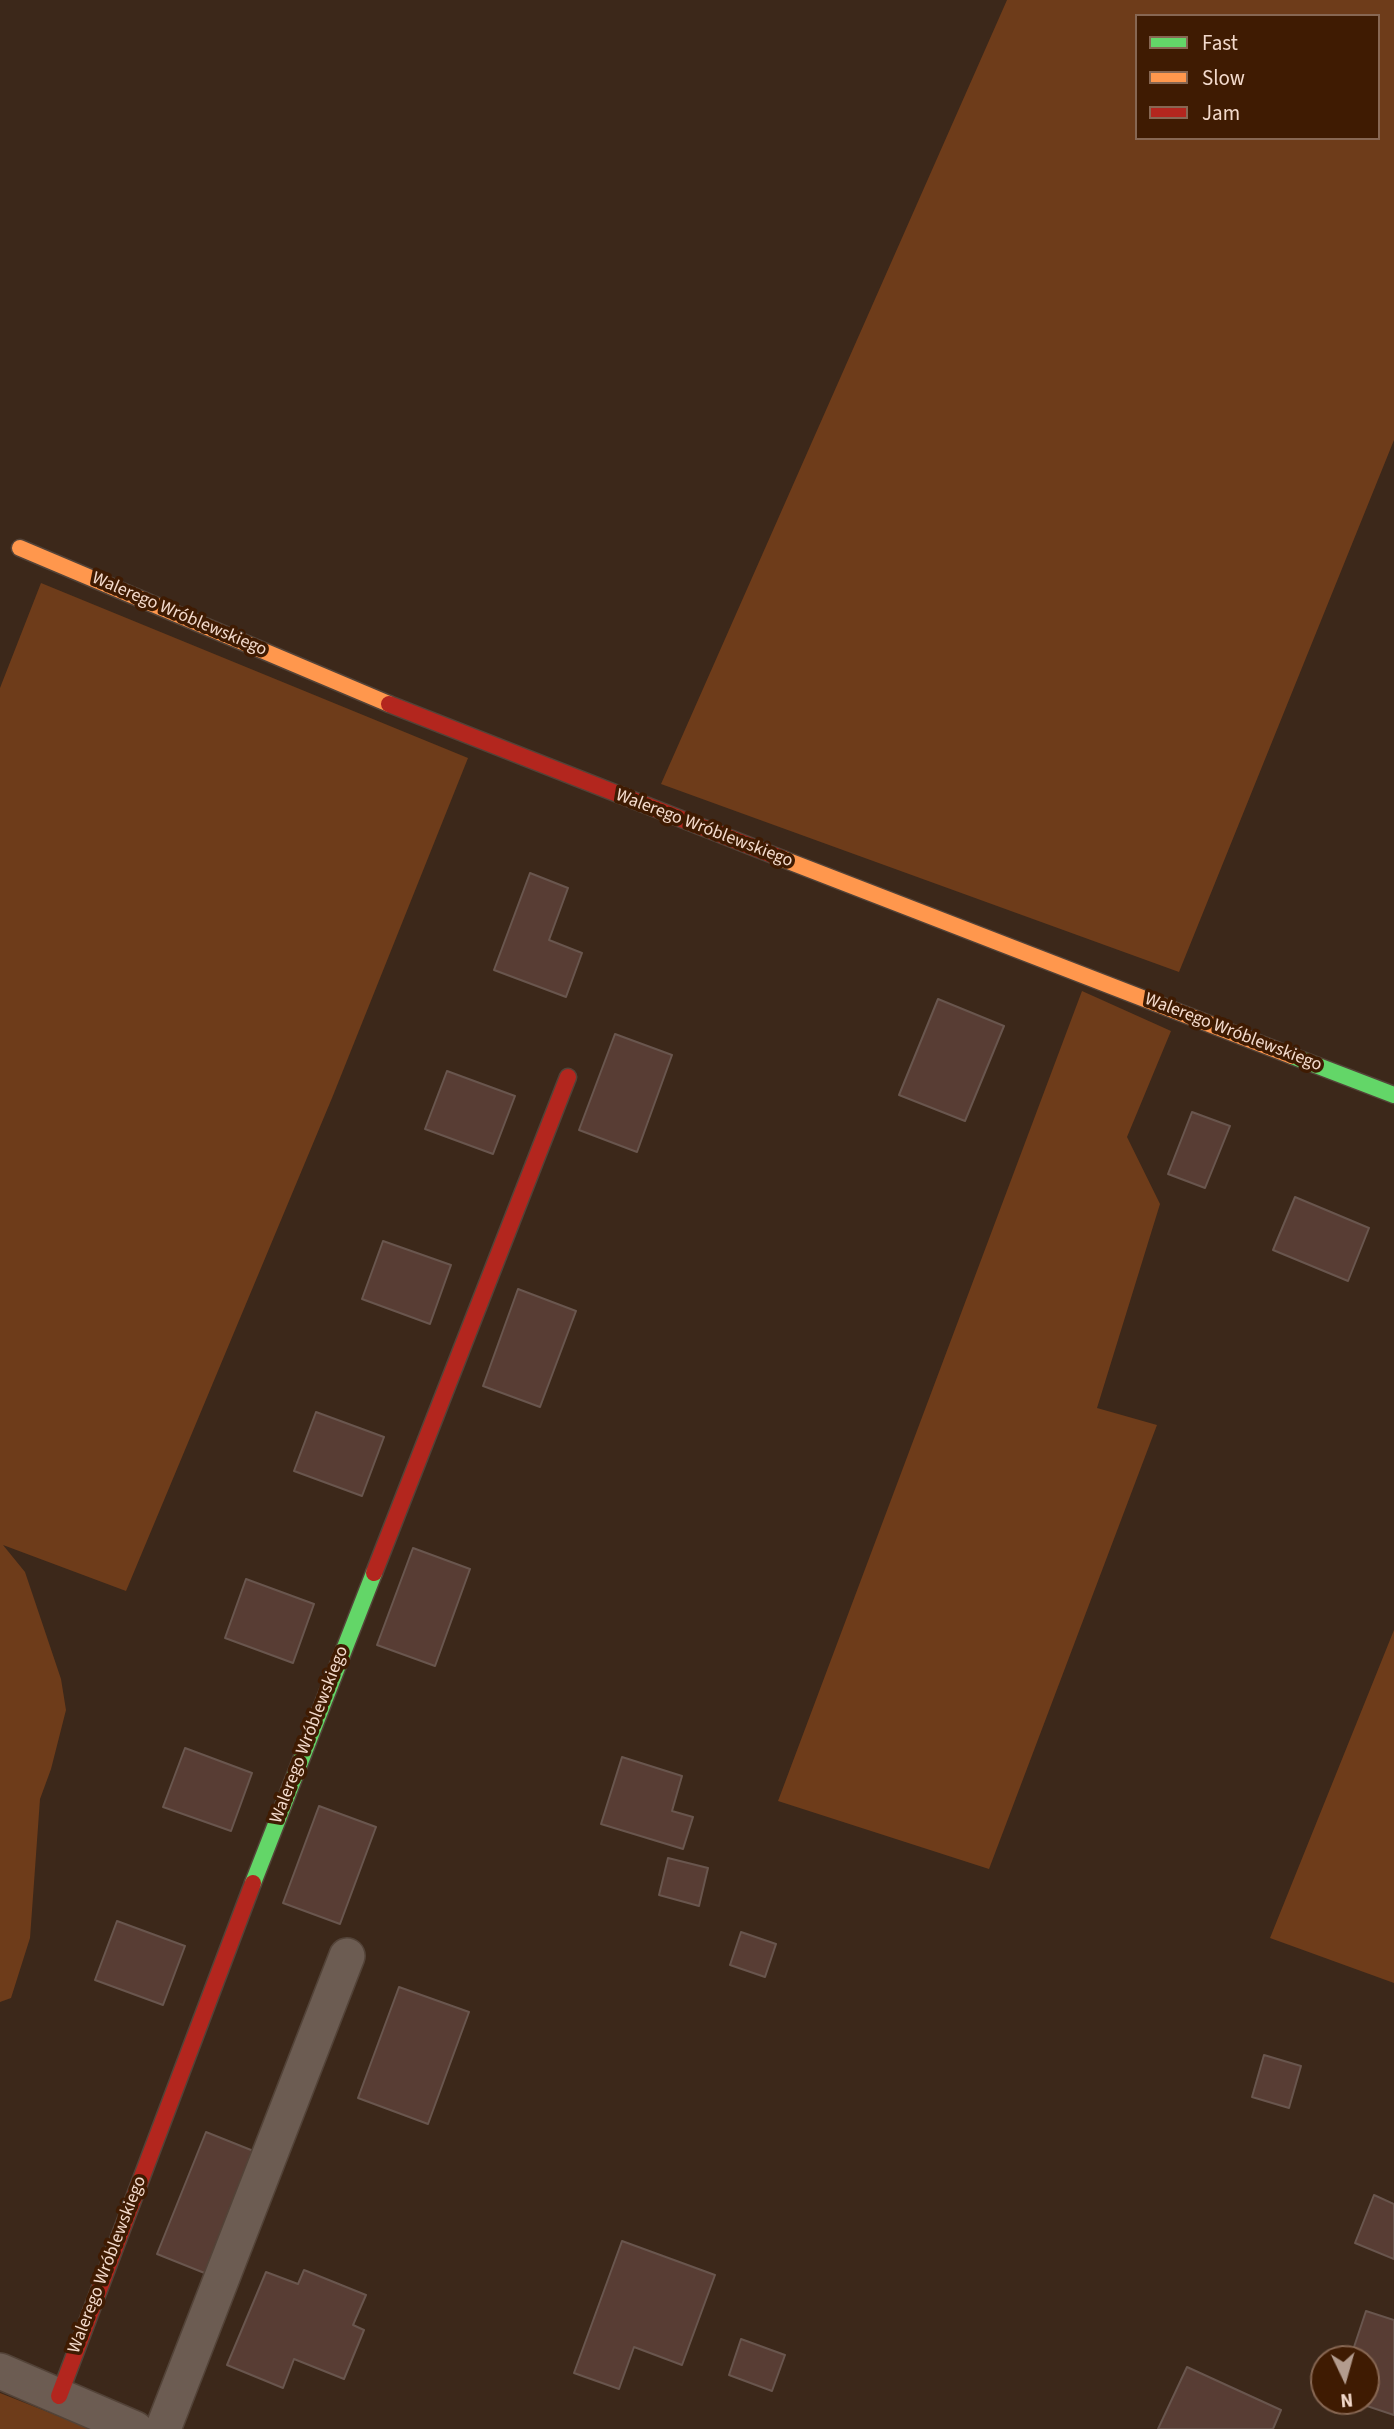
<!DOCTYPE html>
<meta charset="utf-8">
<style>
body{margin:0}
#map{position:relative;width:1394px;height:2429px;overflow:hidden;background:#3c281a;font-family:"Source Sans 3",sans-serif}
canvas{display:block}
.legend{position:absolute;left:1135px;top:14px;width:245px;height:126px;box-sizing:border-box;background:#3f1b02;border:2px solid #876753;margin:0;padding:9px 12px;list-style:none;font-size:21px;color:#f3dacc}
.legend li{display:flex;align-items:center;gap:14px;height:35px}
.legend b{width:35px;border:2px solid #876753}
.north{position:absolute;left:1310px;top:2345px;width:70px;height:70px;box-sizing:border-box;background:#3f1b02;border:2px solid #876753;border-radius:50%;rotate:175deg;font-size:19px;font-weight:700;line-height:28px;text-align:center;color:#f3dacc}
.north::after{content:'';display:block;margin:auto;width:24px;height:32px;background:#b39c8e;clip-path:polygon(50% 0,100% 100%,50% 72%,0 100%)}
</style>
<div id="map">
<canvas width="1394" height="2429"></canvas>
<ul class="legend">
<li><b style="height:9px;background:#63d668"></b>Fast</li>
<li><b style="height:9px;background:#ff974d"></b>Slow</li>
<li><b style="height:9px;background:#b3261e"></b>Jam</li>
</ul>
<div class="north">N</div>
</div>
<script>
const ctx = document.querySelector('canvas').getContext('2d');
ctx.lineJoin = 'round';
function fill(path, color) { ctx.fillStyle = color; ctx.fill(path, 'evenodd'); }
const toPath = rows => new Path2D(rows.map(r => 'M' + r).join(''));
function strokePath(path, color, width, dash) { ctx.strokeStyle = color; ctx.lineWidth = width; ctx.lineCap = dash ? 'butt' : 'round'; ctx.setLineDash(dash || []); ctx.stroke(path); }
function label(font, color, halo, rows, align = 'center') {
  ctx.font = font + ' "Source Sans 3",sans-serif'; ctx.lineWidth = 7; ctx.setLineDash([]); ctx.textBaseline = 'middle'; ctx.strokeStyle = halo; ctx.fillStyle = color; for (const [text, x, y, turn = 0] of rows) {
    ctx.save(); ctx.translate(x, y); ctx.rotate((+turn || 0) * Math.PI / 180); ctx.textAlign = isNaN(turn) ? turn : align; if (halo) ctx.strokeText(text, 0, 0); ctx.fillText(text, 0, 0); ctx.restore();
  }
}
fill(toPath([
 [1007,0,1394,0,1394,440,1179,972,661,784],
 [1137,16,1378,16,1378,138,1137,138],
 [41,583,468,758,332,1098,126,1591,3,1545,25,1572,61,1679,66,1710,51,1769,40,1799,30,1938,11,1998,0,2002,0,688],
 [1082,991,1171,1031,1127,1137,1160,1204,1097,1408,1157,1425,989,1869,778,1801],
 [1394,1630,1394,1983,1270,1938],
 [0,2393,91,2429,0,2429]
]), '#6e3c1a');
const building = toPath([
 [530,873,568,888,549,940,582,953,566,997,494,970,530,873],
 [938,999,1004,1026,965,1121,899,1095,938,999],
 [615,1034,672,1055,637,1152,579,1130,615,1034],
 [447,1071,515,1096,493,1154,425,1129,447,1071],
 [1192,1112,1230,1126,1205,1188,1168,1174,1192,1112],
 [1295,1197,1369,1228,1348,1281,1273,1250,1295,1197],
 [383,1241,451,1265,430,1324,362,1299,383,1241],
 [518,1289,576,1311,540,1407,483,1386,518,1289],
 [316,1412,384,1437,362,1496,294,1471,316,1412],
 [413,1548,470,1569,435,1666,377,1645,413,1548],
 [246,1579,314,1604,293,1663,225,1638,246,1579],
 [185,1748,252,1773,231,1831,163,1807,185,1748],
 [622,1757,682,1776,672,1811,693,1817,683,1849,601,1824,622,1757],
 [319,1806,376,1827,340,1924,283,1903,319,1806],
 [668,1858,708,1868,699,1906,659,1895,668,1858],
 [117,1921,185,1946,163,2005,95,1980,117,1921],
 [741,1932,776,1944,765,1977,730,1965,741,1932],
 [399,1987,469,2012,428,2124,358,2098,399,1987],
 [1264,2055,1301,2066,1289,2108,1252,2097,1264,2055],
 [206,2132,256,2152,207,2274,157,2254,206,2132],
 [1374,2195,1394,2204,1394,2259,1355,2243,1374,2195],
 [622,2241,715,2275,682,2365,634,2347,619,2389,574,2373,622,2241],
 [304,2270,366,2295,353,2325,364,2330,344,2379,294,2359,283,2388,227,2365,266,2272,298,2284,304,2270],
 [1366,2311,1394,2320,1394,2415,1352,2401,1366,2401,1366,2359,1350,2359,1366,2311],
 [741,2339,785,2355,772,2391,729,2375,741,2339],
 [1187,2367,1281,2410,1273,2429,1158,2429,1187,2367]
]);
fill(building, '#583d34');
strokePath(building, '#69564e', 2);
const street = toPath([
 [0,2371,135,2429],
 [163,2429,347,1956]
]);
const fast = toPath([
 [1292,1056,1394,1095],
 [253,1883,374,1573]
]);
const slow = toPath([
 [20,548,389,704],
 [783,859,1292,1056]
]);
const jam = toPath([
 [389,704,783,859],
 [374,1573,568,1077],
 [59,2396,253,1883]
]);
strokePath(street, '#534338', 38);
strokePath(fast, '#534338', 19);
strokePath(slow, '#534338', 19);
strokePath(jam, '#534338', 19);
strokePath(street, '#6c5c52', 35);
strokePath(fast, '#63d668', 16);
strokePath(slow, '#ff974d', 16);
strokePath(jam, '#b3261e', 16);
label('18px', '#f3dacc', '#3f1b02', [
 ["Walerego Wróblewskiego",179,615,23],
 ["Walerego Wróblewskiego",704,829,21],
 ["Walerego Wróblewskiego",1233,1033,21],
 ["Walerego Wróblewskiego",310,1735,-69],
 ["Walerego Wróblewskiego",108,2265,-69]
]);
</script>
